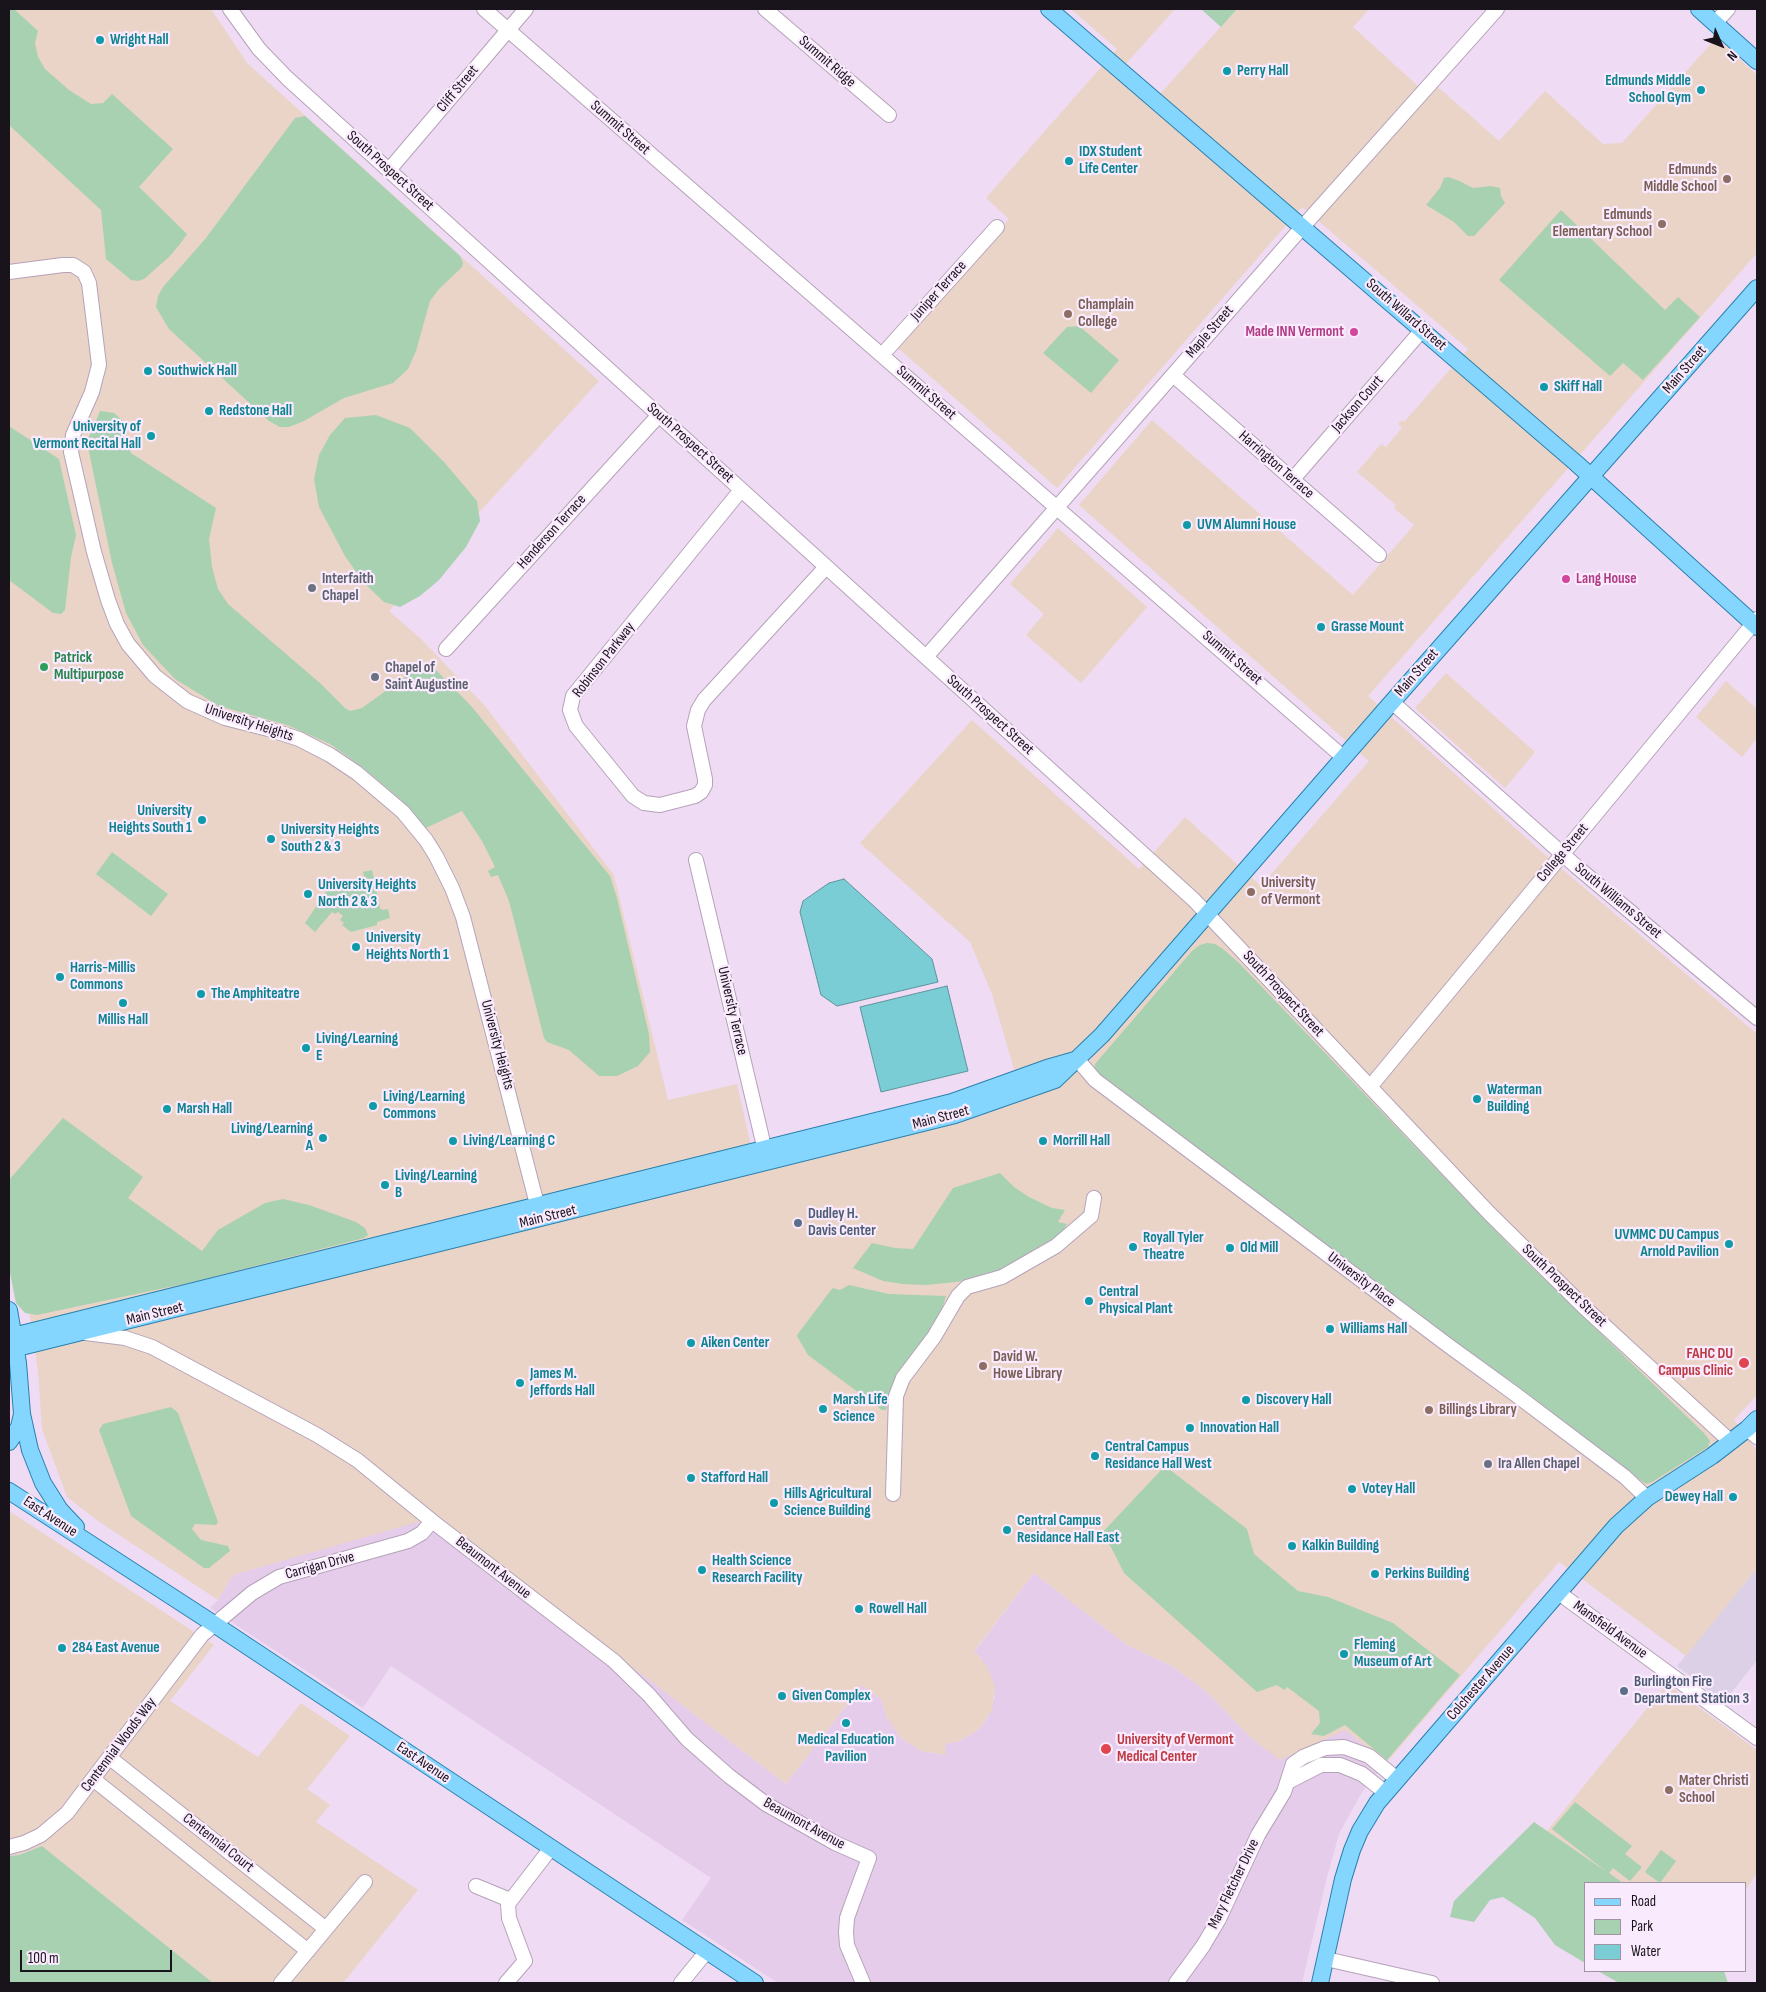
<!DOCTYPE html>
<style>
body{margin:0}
#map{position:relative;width:1766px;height:1992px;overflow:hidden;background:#efdbf3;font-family:"Sofia Sans Condensed",sans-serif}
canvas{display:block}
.frame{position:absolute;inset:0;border:10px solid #19131b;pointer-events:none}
.legend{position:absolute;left:1584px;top:1882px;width:162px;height:90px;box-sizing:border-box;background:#faeafd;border:1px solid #a094a3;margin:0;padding:6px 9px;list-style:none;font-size:15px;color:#19131b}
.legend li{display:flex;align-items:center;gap:10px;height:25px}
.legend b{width:25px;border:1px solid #a094a3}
.north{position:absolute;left:1696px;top:20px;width:50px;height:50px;-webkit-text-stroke:4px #faeafd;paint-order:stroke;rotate:134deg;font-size:14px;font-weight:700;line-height:20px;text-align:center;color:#19131b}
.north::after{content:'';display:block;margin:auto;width:18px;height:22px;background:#19131b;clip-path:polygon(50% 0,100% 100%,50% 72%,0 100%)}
.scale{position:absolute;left:20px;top:1950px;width:152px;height:22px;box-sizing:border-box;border:2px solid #19131b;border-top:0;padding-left:6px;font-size:15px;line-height:18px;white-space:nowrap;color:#19131b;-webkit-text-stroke:4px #faeafd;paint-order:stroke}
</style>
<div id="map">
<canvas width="1766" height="1992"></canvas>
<div class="frame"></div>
<ul class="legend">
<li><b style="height:6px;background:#85d6fe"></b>Road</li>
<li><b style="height:14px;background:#a8d1b1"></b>Park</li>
<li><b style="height:14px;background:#7accd5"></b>Water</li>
</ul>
<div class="north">N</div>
<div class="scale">100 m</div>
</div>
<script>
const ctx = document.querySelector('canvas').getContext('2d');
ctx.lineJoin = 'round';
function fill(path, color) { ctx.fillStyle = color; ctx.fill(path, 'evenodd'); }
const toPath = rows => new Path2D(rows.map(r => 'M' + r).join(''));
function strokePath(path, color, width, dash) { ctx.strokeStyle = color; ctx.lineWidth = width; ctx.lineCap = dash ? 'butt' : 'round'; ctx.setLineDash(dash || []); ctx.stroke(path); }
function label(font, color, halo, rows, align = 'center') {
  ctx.font = font + ' "Sofia Sans Condensed",sans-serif'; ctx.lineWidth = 4.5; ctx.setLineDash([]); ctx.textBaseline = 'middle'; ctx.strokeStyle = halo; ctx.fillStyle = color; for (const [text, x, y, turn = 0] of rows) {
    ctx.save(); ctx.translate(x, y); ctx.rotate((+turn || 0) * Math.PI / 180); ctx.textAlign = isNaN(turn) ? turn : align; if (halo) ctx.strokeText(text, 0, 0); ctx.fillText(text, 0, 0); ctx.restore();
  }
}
fill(toPath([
 [1757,1568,1757,1660,1724,1702,1677,1666]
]), '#dbd0e5');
fill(toPath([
 [435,1516,786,1784,862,1685,882,1700,886,1716,900,1737,921,1751,945,1755,945,1744,960,1741,979,1729,988,1717,995,1696,981,1658,974,1652,1034,1573,1127,1645,1172,1666,1187,1677,1209,1694,1250,1737,1280,1759,1345,1729,1387,1762,1362,1792,1339,1834,1327,1877,1302,1983,778,1983,682,1920,711,1878,391,1666,363,1708,210,1608,218,1600,233,1575]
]), '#e5ccea');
fill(toPath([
 [9,9,211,9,247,63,599,381,389,611,421,639,485,706,614,875,668,1100,737,1084,757,1173,962,1122,1023,1100,992,994,970,942,860,843,972,720,1139,869,1185,817,1261,886,1369,761,1079,505,1152,420,1353,595,1414,525,1394,508,1396,505,1357,472,1381,444,1386,447,1402,428,1398,424,1402,420,1404,422,1468,349,1302,207,1057,488,898,348,1009,219,986,198,1117,49,1071,9,1175,9,1115,76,1149,106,1237,9,1369,9,1353,27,1430,97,1438,87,1499,141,1545,91,1603,144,1622,143,1716,38,1757,75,1757,253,1368,696,1543,853,1757,1034,1757,1395,1734,1420,1757,1450,1757,1568,1686,1656,1559,1562,1387,1762,1345,1730,1280,1760,1250,1737,1209,1694,1187,1677,1172,1666,1127,1645,1034,1573,974,1651,987,1666,995,1686,992,1710,979,1729,960,1741,945,1744,946,1755,921,1751,900,1737,886,1716,882,1700,862,1685,786,1784,435,1517,233,1575,218,1600,98,1521,67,1497,42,1429,38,1371,28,1304,9,1217],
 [1058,528,1147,607,1081,683,1026,635,1044,614,1010,584],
 [1446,673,1535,752,1505,788,1415,708],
 [1726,681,1757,709,1757,738,1742,757,1696,717],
 [9,1511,214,1645,170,1701,258,1757,301,1703,350,1736,307,1789,330,1805,316,1822,418,1890,343,1983,213,1983,42,1846,19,1855,9,1856],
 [1667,1684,1757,1750,1757,1873,1745,1891,1745,1883,1623,1883,1547,1831]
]), '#ead4c7');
fill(toPath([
 [9,9,14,9,38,31,35,43,38,57,45,69,69,90,91,104,103,103,112,94,173,149,139,187,187,234,180,244,169,257,144,279,138,281,131,280,106,259,101,210,9,125],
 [1201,9,1237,9,1221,27],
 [305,116,460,256,463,263,462,267,439,289,430,301,416,351,408,369,393,383,344,398,304,421,289,427,280,427,269,421,169,329,156,307,158,296,163,287,206,238,295,118],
 [1448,177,1457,180,1473,188,1491,186,1500,188,1501,196,1505,203,1474,236,1468,236,1454,222,1426,205,1440,188,1444,178],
 [1561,210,1665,310,1678,297,1700,317,1643,380,1623,363,1610,376,1499,280],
 [1079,326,1119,360,1091,393,1043,353,1067,327],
 [100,411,114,413,128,425,126,438,131,453,216,508,209,539,212,567,218,589,228,604,321,684,345,708,350,711,362,708,412,672,426,667,436,670,472,707,610,876,617,898,649,1034,650,1052,638,1066,617,1076,599,1076,569,1050,547,1042,544,1038,509,901,498,875,491,877,488,871,495,867,482,841,462,811,426,828,400,799,361,766,330,744,287,725,219,706,175,679,143,645,126,613,112,563,87,442],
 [376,415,410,428,444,462,477,501,480,521,466,547,439,580,420,596,400,607,384,602,364,583,345,556,319,507,314,479,319,455,330,435,345,418],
 [9,426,59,459,76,535,71,557,65,610,61,614,53,613,9,580],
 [112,852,168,894,151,916,96,874],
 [372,870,380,908,382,910,388,909,390,918,377,922,377,925,351,932,342,925,344,923,340,920,343,916,338,912,335,914,332,912,315,932,305,923,330,886,332,885,333,888,365,880,363,872],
 [1207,943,1215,944,1223,949,1239,963,1513,1249,1704,1433,1710,1441,1708,1447,1652,1482,1646,1484,1643,1482,1521,1391,1477,1360,1094,1071,1095,1064,1192,951,1200,945],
 [63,1118,143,1177,128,1198,202,1251,218,1230,265,1203,283,1199,309,1205,356,1222,365,1228,368,1235,364,1238,193,1282,37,1315,25,1313,16,1303,9,1268,9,1180],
 [1000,1173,1014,1187,1029,1197,1052,1208,1065,1210,1058,1222,1067,1224,1062,1232,1065,1233,1004,1269,980,1277,956,1282,926,1285,903,1284,883,1281,853,1268,872,1243,895,1248,913,1249,953,1188],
 [849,1285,889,1294,946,1296,940,1315,931,1326,932,1330,895,1384,889,1397,886,1410,882,1410,808,1355,798,1338,797,1335,831,1290,833,1288,840,1290],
 [171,1407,178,1413,218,1522,216,1525,195,1524,192,1529,201,1540,228,1546,230,1551,209,1568,204,1568,131,1516,99,1430,103,1424],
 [1165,1466,1247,1529,1254,1554,1298,1591,1328,1597,1393,1623,1460,1675,1387,1760,1345,1725,1324,1736,1311,1734,1320,1723,1319,1711,1287,1687,1284,1690,1277,1685,1257,1692,1124,1573,1111,1547,1100,1535],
 [1575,1802,1632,1846,1625,1854,1642,1867,1630,1881,1613,1868,1609,1873,1623,1883,1585,1883,1585,1963,1555,1945,1535,1918,1503,1897,1490,1900,1474,1922,1450,1917,1454,1901,1534,1822,1607,1872,1552,1829],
 [42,1846,213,1983,9,1983,9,1856,19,1855],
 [1661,1850,1676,1861,1660,1883,1645,1872],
 [1598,1971,1724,1971,1728,1983,1619,1983]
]), '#a8d1b1');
const water = toPath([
 [844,879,932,959,938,982,837,1006,821,995,800,912,803,901,829,883,844,879],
 [947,986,968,1071,881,1092,860,1007,947,986]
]);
fill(water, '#7accd5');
strokePath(water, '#5d949d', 1);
const minor = toPath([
 [230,9,259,49,287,78,1194,900,1489,1213,1584,1307,1731,1442],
 [484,9,1343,757],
 [765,9,889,115],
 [1715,23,1728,9],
 [389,170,526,9],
 [9,272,63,265,73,265,84,272,89,283,99,365,92,392,73,435,71,452,94,552,108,600,117,624,128,644,155,676,187,701,225,718,268,729,299,739,330,755,357,773,403,812,426,840,436,856,452,888,463,917,540,1216],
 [882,355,997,227],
 [1173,375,1379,555],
 [1293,479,1423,329],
 [741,490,573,696,570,710,576,726,633,796,644,803,660,805,695,796,701,792,705,785,705,779,694,726,698,710,704,700,826,567],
 [446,649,659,415],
 [926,657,1291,240,1497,9],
 [1392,702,1577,867,1757,1018],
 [696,860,767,1159],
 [1077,1059,1095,1080,1449,1346,1515,1394,1625,1477,1647,1498],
 [1370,1087,1757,619],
 [86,1333,125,1338,152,1347,317,1435,357,1460,432,1521,614,1661,649,1695,687,1739,729,1776,766,1804,835,1843,869,1858,852,1904,847,1918,846,1932,847,1945,863,1983],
 [1747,1429,1757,1437],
 [893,1494,896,1396,903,1378,934,1337,958,1296,967,1287,1002,1277,1056,1246,1091,1216,1094,1198],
 [1559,1593,1757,1738],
 [110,1758,326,1929],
 [93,1779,308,1951],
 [1288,1782,1321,1765,1340,1765,1362,1774,1386,1793],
 [9,1847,24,1843,41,1835,67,1813,202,1635,252,1593,279,1577,408,1541,422,1533,432,1521],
 [476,1886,510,1900],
 [1326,1959,1432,1983],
 [281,1983,365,1882],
 [506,1983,525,1961,509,1918,508,1904,551,1848],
 [681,1983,707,1951],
 [1176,1983,1203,1946,1219,1919,1258,1835,1284,1792,1293,1764,1303,1757,1325,1748,1344,1747,1369,1756,1397,1779]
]);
const major = toPath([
 [1049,9,1576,463,1757,627],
 [1699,9,1757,61],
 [9,1310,18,1363,22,1414,30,1450,43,1483,60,1510,76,1527],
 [9,1337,952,1102,1047,1068,1075,1060],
 [9,1350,955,1115,1055,1080,1102,1035,1392,702,1757,288],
 [9,1442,19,1427,22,1414],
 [9,1491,214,1624,755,1983],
 [1320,1983,1343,1879,1352,1850,1360,1831,1377,1803,1616,1526,1647,1498,1712,1456,1747,1429,1757,1419]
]);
strokePath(minor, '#b5a3b9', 16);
strokePath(major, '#2b80ae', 18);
strokePath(minor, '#fff', 14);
strokePath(major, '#85d6fe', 16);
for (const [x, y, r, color] of [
 [100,40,5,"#0f9aa8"],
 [1227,71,5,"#0f9aa8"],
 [1701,90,5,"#0f9aa8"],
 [1069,161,5,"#0f9aa8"],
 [1727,179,5,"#8d6e63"],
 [1662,224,5,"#8d6e63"],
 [1068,314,5,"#8d6e63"],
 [1354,332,5,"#d1479c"],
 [148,371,5,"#0f9aa8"],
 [1544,387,5,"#0f9aa8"],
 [209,411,5,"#0f9aa8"],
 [151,436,5,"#0f9aa8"],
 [1187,525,5,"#0f9aa8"],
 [1566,579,5,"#d1479c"],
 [312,588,5,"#6b7280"],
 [1321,627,5,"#0f9aa8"],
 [44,667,5,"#2e9e5b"],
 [375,677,5,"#6b7280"],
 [202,820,5,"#0f9aa8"],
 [271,839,5,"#0f9aa8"],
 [1251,892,5,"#8d6e63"],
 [308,894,5,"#0f9aa8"],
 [356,947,5,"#0f9aa8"],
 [60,977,5,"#0f9aa8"],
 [201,994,5,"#0f9aa8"],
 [123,1003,5,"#0f9aa8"],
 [306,1048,5,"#0f9aa8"],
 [1477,1099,5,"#0f9aa8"],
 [373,1106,5,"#0f9aa8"],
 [167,1109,5,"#0f9aa8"],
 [323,1138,5,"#0f9aa8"],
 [453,1141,5,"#0f9aa8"],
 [1043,1141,5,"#0f9aa8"],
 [385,1185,5,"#0f9aa8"],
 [798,1223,5,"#5c6f8a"],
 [1729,1244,5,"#0f9aa8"],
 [1133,1247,5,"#0f9aa8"],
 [1230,1248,5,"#0f9aa8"],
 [1089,1301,5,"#0f9aa8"],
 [1330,1329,5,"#0f9aa8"],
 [691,1343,5,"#0f9aa8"],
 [1744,1363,6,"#e0444e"],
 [983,1366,5,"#8d6e63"],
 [520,1383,5,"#0f9aa8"],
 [1246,1400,5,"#0f9aa8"],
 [823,1409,5,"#0f9aa8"],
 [1429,1410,5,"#8d6e63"],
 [1190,1428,5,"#0f9aa8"],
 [1095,1456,5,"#0f9aa8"],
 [1488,1464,5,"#6b7280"],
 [691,1478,5,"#0f9aa8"],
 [1352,1489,5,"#0f9aa8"],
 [1733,1497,5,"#0f9aa8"],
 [774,1503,5,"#0f9aa8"],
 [1007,1530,5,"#0f9aa8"],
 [1292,1546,5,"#0f9aa8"],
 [702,1570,5,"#0f9aa8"],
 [1375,1574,5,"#0f9aa8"],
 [859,1609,5,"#0f9aa8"],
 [62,1648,5,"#0f9aa8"],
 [1344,1654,5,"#0f9aa8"],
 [1624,1691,5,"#5c6f8a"],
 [782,1696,5,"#0f9aa8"],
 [846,1723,5,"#0f9aa8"],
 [1106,1749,6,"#e0444e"],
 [1669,1790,5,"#8d6e63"]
]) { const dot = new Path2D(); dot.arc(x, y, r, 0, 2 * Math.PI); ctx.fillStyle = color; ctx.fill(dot); strokePath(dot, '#faeafd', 2); }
label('bold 15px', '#0d838f', '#faeafd', [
 ["Wright Hall",110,40],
 ["Perry Hall",1237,71],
 ["Edmunds Middle",1691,81,"right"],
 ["School Gym",1691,98,"right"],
 ["IDX Student",1079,152],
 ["Life Center",1079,169],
 ["Southwick Hall",158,371],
 ["Skiff Hall",1554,387],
 ["Redstone Hall",219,411],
 ["University of",141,427,"right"],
 ["Vermont Recital Hall",141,444,"right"],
 ["UVM Alumni House",1197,525],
 ["Grasse Mount",1331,627],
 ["University",192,811,"right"],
 ["Heights South 1",192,828,"right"],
 ["University Heights",281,830],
 ["South 2 & 3",281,847],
 ["University Heights",318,885],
 ["North 2 & 3",318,902],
 ["University",366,938],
 ["Heights North 1",366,955],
 ["Harris-Millis",70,968],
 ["Commons",70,985],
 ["The Amphiteatre",211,994],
 ["Millis Hall",123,1020,"center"],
 ["Living/Learning",316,1039],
 ["E",316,1056],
 ["Waterman",1487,1090],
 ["Building",1487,1107],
 ["Living/Learning",383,1097],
 ["Commons",383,1114],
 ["Marsh Hall",177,1109],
 ["Living/Learning",313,1129,"right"],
 ["A",313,1146,"right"],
 ["Living/Learning C",463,1141],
 ["Morrill Hall",1053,1141],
 ["Living/Learning",395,1176],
 ["B",395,1193],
 ["UVMMC DU Campus",1719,1235,"right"],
 ["Arnold Pavilion",1719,1252,"right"],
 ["Royall Tyler",1143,1238],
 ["Theatre",1143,1255],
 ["Old Mill",1240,1248],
 ["Central",1099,1292],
 ["Physical Plant",1099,1309],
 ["Williams Hall",1340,1329],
 ["Aiken Center",701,1343],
 ["James M.",530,1374],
 ["Jeffords Hall",530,1391],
 ["Marsh Life",833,1400],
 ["Science",833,1417],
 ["Discovery Hall",1256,1400],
 ["Innovation Hall",1200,1428],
 ["Central Campus",1105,1447],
 ["Residance Hall West",1105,1464],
 ["Stafford Hall",701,1478],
 ["Votey Hall",1362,1489],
 ["Hills Agricultural",784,1494],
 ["Science Building",784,1511],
 ["Dewey Hall",1723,1497,"right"],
 ["Central Campus",1017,1521],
 ["Residance Hall East",1017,1538],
 ["Kalkin Building",1302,1546],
 ["Health Science",712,1561],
 ["Research Facility",712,1578],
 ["Perkins Building",1385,1574],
 ["Rowell Hall",869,1609],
 ["Fleming",1354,1645],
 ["Museum of Art",1354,1662],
 ["284 East Avenue",72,1648],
 ["Given Complex",792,1696],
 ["Medical Education",846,1740,"center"],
 ["Pavilion",846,1757,"center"]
], 'left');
label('15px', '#19131b', '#faeafd', [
 ["Summit Ridge",827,62,41],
 ["Cliff Street",458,89,-50],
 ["Summit Street",620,128,41],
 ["South Prospect Street",390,171,42],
 ["Juniper Terrace",939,291,-48],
 ["South Willard Street",1406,315,41],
 ["Maple Street",1210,332,-49],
 ["Main Street",1685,370,-49],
 ["Summit Street",926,393,41],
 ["Jackson Court",1358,404,-49],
 ["South Prospect Street",690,443,42],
 ["Harrington Terrace",1276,465,41],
 ["Henderson Terrace",552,532,-48],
 ["Summit Street",1232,658,41],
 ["Robinson Parkway",604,660,-52],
 ["Main Street",1417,673,-49],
 ["South Prospect Street",990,715,42],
 ["University Heights",249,723,18],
 ["College Street",1563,853,-50],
 ["South Williams Street",1618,901,40],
 ["South Prospect Street",1283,994,47],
 ["University Terrace",732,1011,77],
 ["University Heights",497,1045,75],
 ["Main Street",941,1118,-15],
 ["Main Street",548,1217,-14],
 ["University Place",1361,1280,37],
 ["South Prospect Street",1564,1286,44],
 ["Main Street",155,1314,-14],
 ["East Avenue",50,1517,33],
 ["Carrigan Drive",320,1566,-15],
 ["Beaumont Avenue",493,1568,38],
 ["Mansfield Avenue",1610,1630,36],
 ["Colchester Avenue",1481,1683,-49],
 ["Centennial Woods Way",119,1745,-53],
 ["East Avenue",423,1763,34],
 ["Beaumont Avenue",804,1824,29],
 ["Centennial Court",218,1843,38],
 ["Mary Fletcher Drive",1234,1884,-64]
]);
label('bold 15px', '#785e54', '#faeafd', [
 ["Edmunds",1717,170,"right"],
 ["Middle School",1717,187,"right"],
 ["Edmunds",1652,215,"right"],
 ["Elementary School",1652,232,"right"],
 ["Champlain",1078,305],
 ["College",1078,322],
 ["University",1261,883],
 ["of Vermont",1261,900],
 ["David W.",993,1357],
 ["Howe Library",993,1374],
 ["Billings Library",1439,1410],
 ["Mater Christi",1679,1781],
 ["School",1679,1798]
], 'left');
label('bold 15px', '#b23c85', '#faeafd', [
 ["Made INN Vermont",1344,332],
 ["Lang House",1576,579,"left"]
], 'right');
label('bold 15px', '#5b616d', '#faeafd', [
 ["Interfaith",322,579],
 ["Chapel",322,596],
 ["Chapel of",385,668],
 ["Saint Augustine",385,685],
 ["Ira Allen Chapel",1498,1464]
], 'left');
label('bold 15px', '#27864d', '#faeafd', [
 ["Patrick",54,658],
 ["Multipurpose",54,675]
], 'left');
label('bold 15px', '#4e5e75', '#faeafd', [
 ["Dudley H.",808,1214],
 ["Davis Center",808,1231],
 ["Burlington Fire",1634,1682],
 ["Department Station 3",1634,1699]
], 'left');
label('bold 15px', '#be3a42', '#faeafd', [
 ["FAHC DU",1733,1354],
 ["Campus Clinic",1733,1371],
 ["University of Vermont",1117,1740,"left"],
 ["Medical Center",1117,1757,"left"]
], 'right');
</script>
